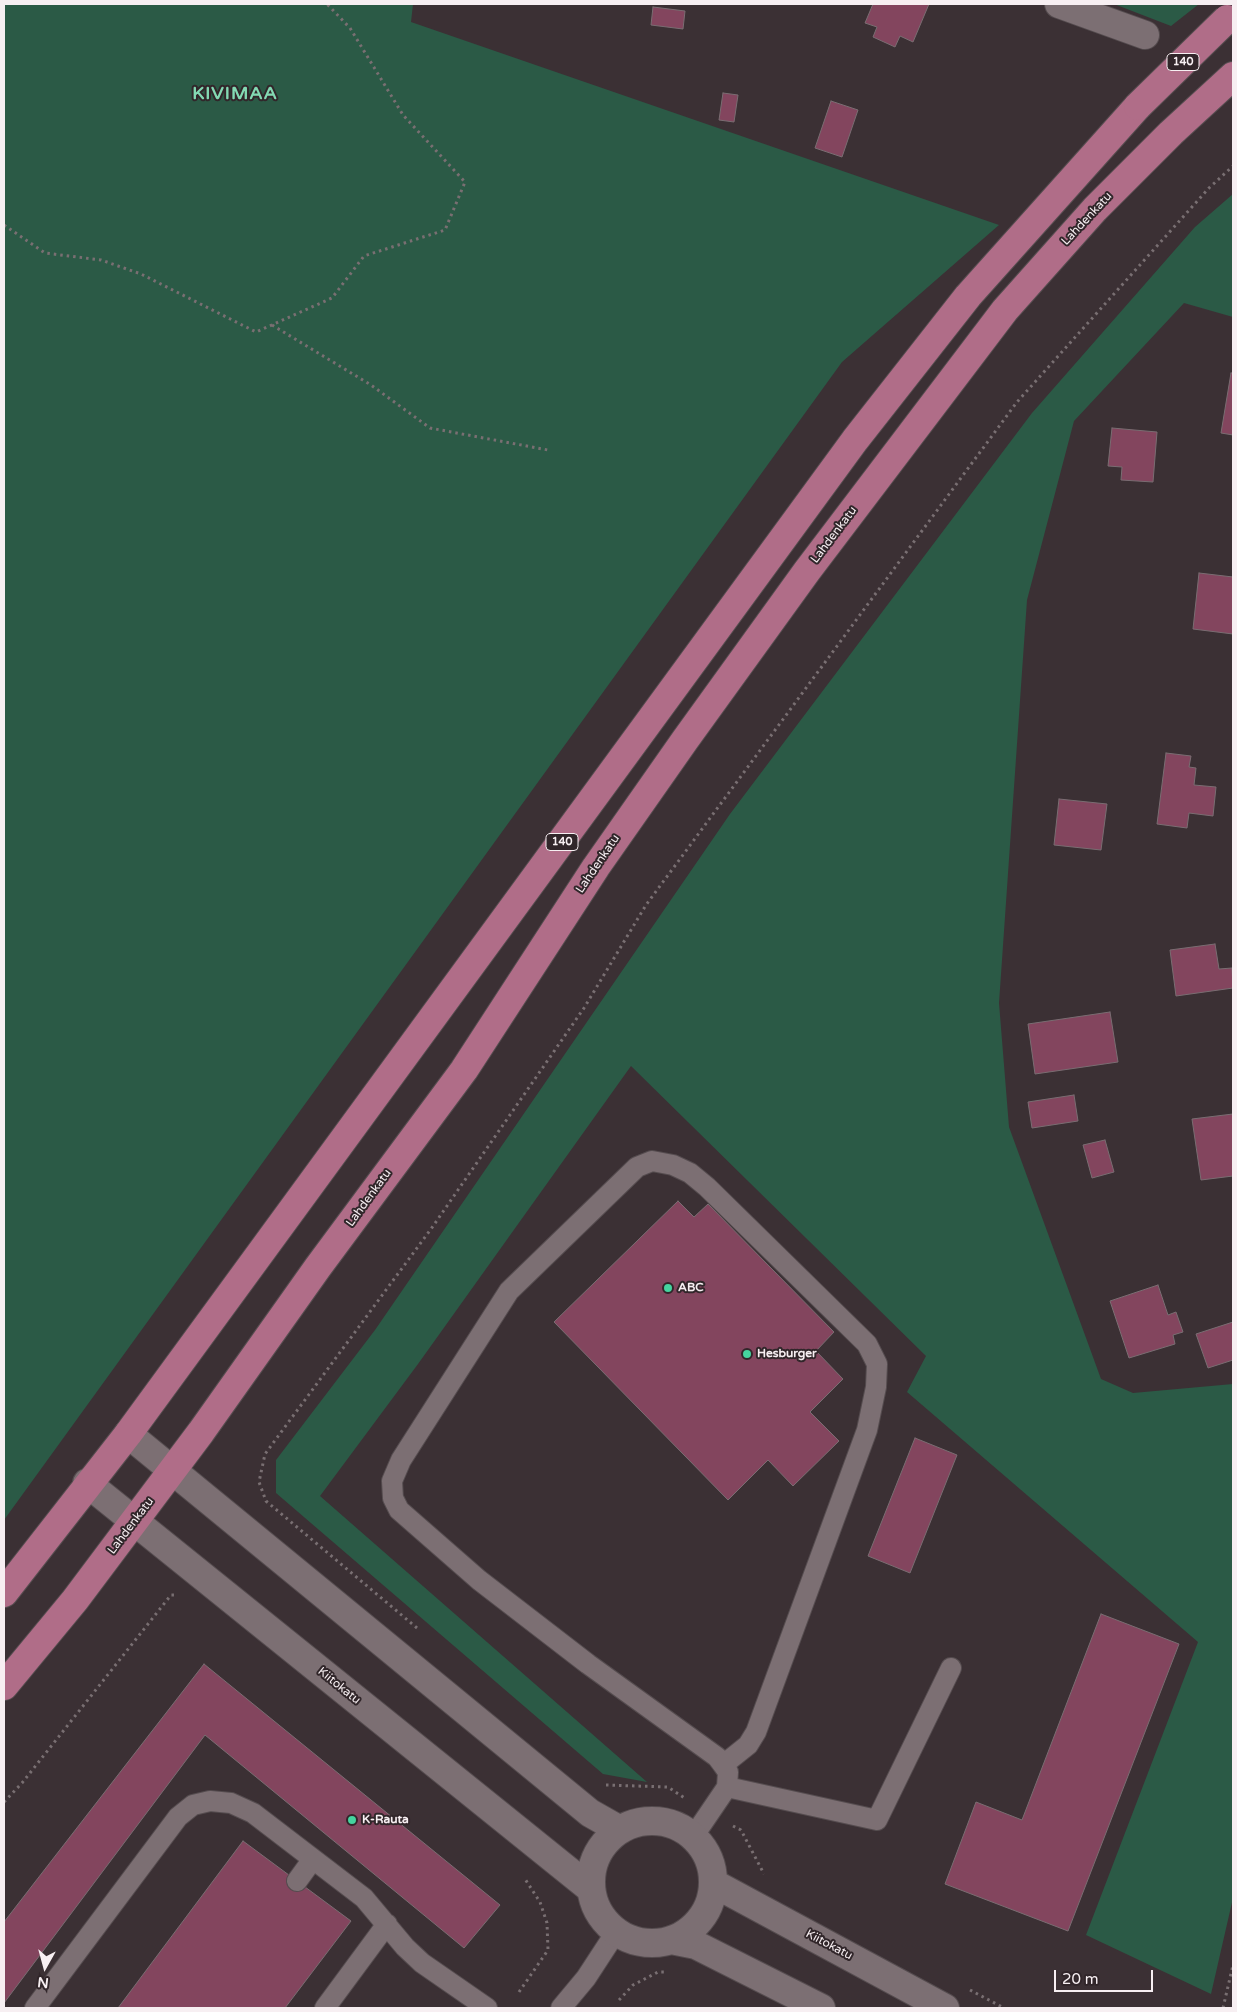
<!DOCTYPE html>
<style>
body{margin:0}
#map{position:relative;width:1237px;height:2012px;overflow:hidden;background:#3b3034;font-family:"Varela Round",sans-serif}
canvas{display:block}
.frame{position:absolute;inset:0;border:5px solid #f7eff2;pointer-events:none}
.north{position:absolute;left:20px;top:1942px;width:50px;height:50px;-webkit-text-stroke:4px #31262a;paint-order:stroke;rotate:187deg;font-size:14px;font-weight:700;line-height:20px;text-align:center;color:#f7eff2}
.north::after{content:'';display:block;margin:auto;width:18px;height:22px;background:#f7eff2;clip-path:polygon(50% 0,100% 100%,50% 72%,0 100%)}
.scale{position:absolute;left:1054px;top:1970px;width:99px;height:22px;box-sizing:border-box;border:2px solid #f7eff2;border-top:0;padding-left:6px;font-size:15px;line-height:18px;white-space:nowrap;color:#f7eff2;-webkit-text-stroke:4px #31262a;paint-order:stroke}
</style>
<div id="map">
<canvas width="1237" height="2012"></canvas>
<div class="frame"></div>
<div class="north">N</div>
<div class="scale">20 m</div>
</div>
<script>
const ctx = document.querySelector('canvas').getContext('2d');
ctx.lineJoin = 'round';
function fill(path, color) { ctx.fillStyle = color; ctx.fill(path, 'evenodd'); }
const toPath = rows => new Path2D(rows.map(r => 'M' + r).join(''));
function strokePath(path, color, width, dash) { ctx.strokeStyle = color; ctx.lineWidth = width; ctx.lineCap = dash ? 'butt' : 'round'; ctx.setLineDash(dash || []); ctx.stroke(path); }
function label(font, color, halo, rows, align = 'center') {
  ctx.font = font + ' "Varela Round",sans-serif'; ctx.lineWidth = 4; ctx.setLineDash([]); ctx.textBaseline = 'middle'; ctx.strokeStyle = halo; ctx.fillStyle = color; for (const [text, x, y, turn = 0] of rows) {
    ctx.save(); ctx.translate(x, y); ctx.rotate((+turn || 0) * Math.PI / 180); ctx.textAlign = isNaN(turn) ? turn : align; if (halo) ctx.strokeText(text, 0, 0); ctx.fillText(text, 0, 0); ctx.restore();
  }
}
fill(toPath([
 [4,4,413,4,411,22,999,225,842,362,4,1520],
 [1114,4,1199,4,1171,26],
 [1233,194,1233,317,1184,303,1074,421,1027,600,999,1003,1009,1127,1101,1379,1133,1393,1233,1384,1233,1898,1211,1994,1086,1935,1198,1642,907,1392,926,1356,631,1066,418,1364,320,1496,647,1782,603,1774,276,1493,276,1460,375,1330,730,814,1032,413,1195,227]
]), '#2b5a46');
const building = toPath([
 [873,4,929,4,913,42,900,36,895,47,873,37,877,27,865,23,873,4],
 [653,7,685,11,683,29,651,25,653,7],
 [723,93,738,95,734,122,719,120,723,93],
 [831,101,858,110,842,157,815,148,831,101],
 [1231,373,1233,373,1233,435,1221,433,1231,373],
 [1112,428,1157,432,1153,482,1121,480,1122,467,1108,466,1112,428],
 [1199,573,1233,577,1233,634,1193,629,1199,573],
 [1166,753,1191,756,1189,767,1196,768,1194,785,1216,787,1213,816,1189,813,1187,828,1157,824,1166,753],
 [1059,799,1107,804,1101,850,1054,845,1059,799],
 [1215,944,1219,969,1232,968,1233,988,1176,996,1170,950,1215,944],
 [1110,1012,1118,1062,1035,1074,1028,1024,1110,1012],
 [1074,1095,1078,1121,1032,1128,1028,1102,1074,1095],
 [1233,1114,1233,1176,1201,1180,1192,1119,1233,1114],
 [1105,1140,1114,1172,1092,1178,1083,1145,1105,1140],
 [678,1201,694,1217,708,1204,834,1332,816,1351,843,1379,810,1412,839,1441,793,1486,768,1460,728,1500,554,1322,678,1201],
 [1158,1285,1168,1315,1176,1312,1183,1332,1173,1335,1175,1344,1129,1358,1110,1301,1158,1285],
 [1233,1322,1233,1360,1208,1368,1196,1334,1233,1322],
 [915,1438,957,1455,910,1573,868,1556,915,1438],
 [1101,1614,1179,1644,1068,1931,945,1884,976,1802,1022,1820,1101,1614],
 [204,1664,500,1905,464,1948,205,1735,4,2003,4,1922,204,1664],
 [243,1841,351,1921,285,2008,118,2008,243,1841]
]);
fill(building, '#83455e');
strokePath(building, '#7a6d72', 1);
const service = toPath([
 [727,1787,877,1820,951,1668],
 [693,1837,727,1787,728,1772,723,1765,717,1757,588,1664,479,1580,399,1510,393,1498,392,1481,401,1460,509,1291,637,1167,652,1161,673,1165,690,1173,707,1187,867,1344,877,1364,876,1387,867,1430,756,1732,748,1745,723,1765],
 [297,1881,313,1859],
 [35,2008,178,1817,193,1805,210,1801,231,1803,253,1813,364,1898,405,1947,422,1963,487,2008],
 [325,2008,387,1924],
 [561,2008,586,1978,616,1932]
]);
const minor = toPath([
 [1059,4,1145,35],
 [128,1434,590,1813,620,1830],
 [87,1483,591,1889],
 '591 1882a61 61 0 1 1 122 0a61 61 0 1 1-122 0Z',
 [713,1883,945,2008],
 [671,1940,696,1945,821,2008]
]);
const primary = toPath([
 [4,1593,128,1434,855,440,968,296,1138,106],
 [4,1686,75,1600,201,1432,318,1267,464,1070,596,867,685,740,807,571,1005,310,1095,209,1171,133,1233,76]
]);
strokePath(service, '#554c4f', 22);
strokePath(minor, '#554c4f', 30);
strokePath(primary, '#554c4f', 30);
strokePath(toPath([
 [4,225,45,253,101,260,141,274,256,332,332,298,364,256,445,230,465,182,403,115,350,28,327,4],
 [272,325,371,385,430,428,548,450],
 [417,1628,266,1501,259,1482,265,1454,431,1229,584,1008,646,905,1017,402,1209,188,1233,166],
 [606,1785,668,1787,686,1799],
 [4,1802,22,1783,171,1595,175,1595],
 [733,1826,741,1830,764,1874],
 [970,1990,1004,2008],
 [519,1992,548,1950,547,1923,540,1902,525,1879],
 [619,2000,633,1985,658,1972,667,1972],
 [1223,2008,1233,1965]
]), '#796f72', 3, [2.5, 4]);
strokePath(service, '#7c6f73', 20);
strokePath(minor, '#7c6f73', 28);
strokePath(primary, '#b06d88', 28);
const primaryBridge = toPath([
 [1138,106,1227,19]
]);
strokePath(primaryBridge, '#554c4f', 30, []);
strokePath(primaryBridge, '#b06d88', 28);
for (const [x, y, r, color] of [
 [668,1288,5,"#45d49f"],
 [747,1354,5,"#45d49f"],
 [352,1820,5,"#45d49f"]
]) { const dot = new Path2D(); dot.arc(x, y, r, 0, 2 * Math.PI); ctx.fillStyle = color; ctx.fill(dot); strokePath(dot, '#31262a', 2); }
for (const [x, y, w] of [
 [1183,62,32],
 [562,842,32]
]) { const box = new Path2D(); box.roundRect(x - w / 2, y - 8.5, w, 17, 4); ctx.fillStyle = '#31262a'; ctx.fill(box); strokePath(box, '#f7eff2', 1); }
label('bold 11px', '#f7eff2', null, [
 ["140",1183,62],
 ["140",562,842]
]);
label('12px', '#f7eff2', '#31262a', [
 ["Lahdenkatu",1087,219,-47],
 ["Lahdenkatu",834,535,-53],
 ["Lahdenkatu",598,864,-56],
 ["Lahdenkatu",369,1198,-54],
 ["Lahdenkatu",131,1526,-53],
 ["Kiitokatu",339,1686,39],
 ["Kiitokatu",829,1945,28]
]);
label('bold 12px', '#f7eff2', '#31262a', [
 ["ABC",678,1288],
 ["Hesburger",757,1354],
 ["K-Rauta",362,1820]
], 'left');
ctx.letterSpacing = '1px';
label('bold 18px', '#83d9b3', '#31262a', [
 ["KIVIMAA",235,94]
]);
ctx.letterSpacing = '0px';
</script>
